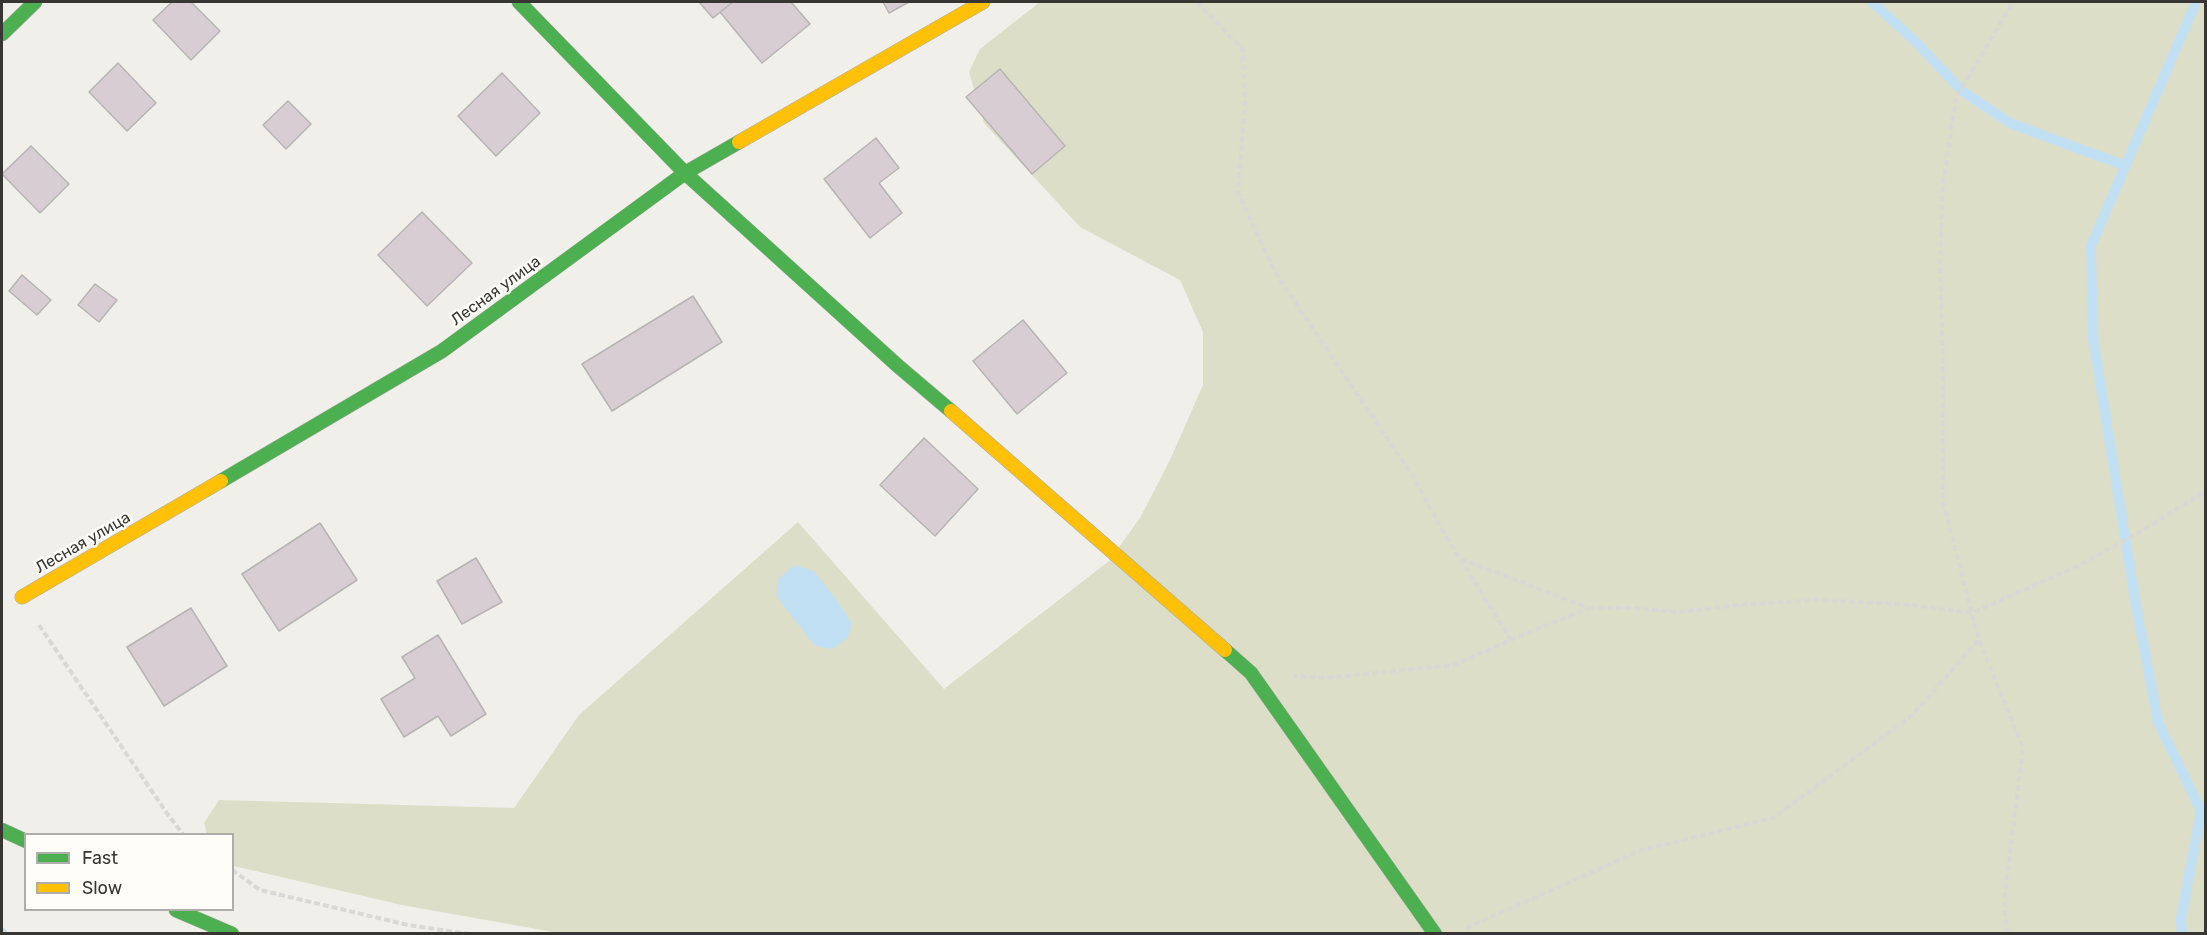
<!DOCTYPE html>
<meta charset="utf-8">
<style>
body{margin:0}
#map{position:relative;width:2207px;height:935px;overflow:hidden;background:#f0efea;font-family:Rubik,sans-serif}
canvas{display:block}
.frame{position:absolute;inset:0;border:3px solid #373632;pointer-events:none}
.legend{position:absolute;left:24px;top:833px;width:210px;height:78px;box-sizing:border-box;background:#fffdf8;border:2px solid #afada9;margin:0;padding:8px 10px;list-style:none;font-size:18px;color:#373632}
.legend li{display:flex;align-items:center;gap:12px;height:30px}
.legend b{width:30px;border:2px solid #afada9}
</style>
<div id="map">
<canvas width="2207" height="935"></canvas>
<div class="frame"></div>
<ul class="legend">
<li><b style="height:8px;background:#4caf50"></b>Fast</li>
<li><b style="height:8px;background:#ffc107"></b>Slow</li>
</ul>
</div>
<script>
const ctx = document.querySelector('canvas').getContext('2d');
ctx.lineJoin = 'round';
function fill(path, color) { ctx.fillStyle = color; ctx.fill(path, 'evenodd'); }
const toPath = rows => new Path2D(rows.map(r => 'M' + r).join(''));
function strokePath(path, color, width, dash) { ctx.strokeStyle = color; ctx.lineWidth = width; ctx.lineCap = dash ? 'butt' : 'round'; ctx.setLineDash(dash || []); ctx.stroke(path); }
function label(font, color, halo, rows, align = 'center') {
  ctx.font = font + ' Rubik,sans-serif'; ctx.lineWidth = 5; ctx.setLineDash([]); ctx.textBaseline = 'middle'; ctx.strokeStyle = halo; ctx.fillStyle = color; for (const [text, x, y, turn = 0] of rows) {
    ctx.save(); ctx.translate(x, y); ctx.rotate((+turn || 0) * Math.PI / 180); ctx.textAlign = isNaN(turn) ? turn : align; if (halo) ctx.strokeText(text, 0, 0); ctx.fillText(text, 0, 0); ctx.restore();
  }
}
fill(toPath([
 [1040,2,2205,2,2205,933,559,933,402,905,234,866,232,834,207,834,204,823,219,800,514,808,579,715,798,522,944,689,1109,561,1140,518,1170,460,1203,385,1203,332,1180,280,1080,227,984,123,969,72,980,49]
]), '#dddec7');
fill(toPath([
 [795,565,814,571,836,599,852,623,848,638,832,649,815,646,777,597,778,579]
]), '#c2e0f4');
strokePath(toPath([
 [1872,2,1916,42,1961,90,2010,123,2126,166],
 [2,933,2,934],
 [2182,934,2181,919,2201,811,2158,722,2135,599,2093,338,2091,246,2196,2]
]), '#c2e0f4', 10);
const building = toPath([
 [172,2,191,2,220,31,191,60,153,20,172,2],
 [699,2,733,2,713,18,699,2],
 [733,2,791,2,810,24,762,63,720,12,733,2],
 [883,2,909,2,889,13,883,2],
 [118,63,156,103,127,131,89,92,118,63],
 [1000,69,1065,146,1032,174,966,97,1000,69],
 [502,73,540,113,496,156,458,116,502,73],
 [288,101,311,124,286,149,263,125,288,101],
 [876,138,899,168,879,183,902,213,870,238,824,179,876,138],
 [31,146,69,184,40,213,2,174,31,146],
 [422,212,472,263,427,306,378,255,422,212],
 [22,275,51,300,37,315,9,291,22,275],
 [95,284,117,300,99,322,78,305,95,284],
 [693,296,722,342,612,411,582,364,693,296],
 [1023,320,1067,373,1017,414,973,361,1023,320],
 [924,438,978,489,935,536,880,485,924,438],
 [320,523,357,580,279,631,242,574,320,523],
 [476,558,502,602,462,624,437,581,476,558],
 [191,608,227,666,164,706,127,647,191,608],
 [438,635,486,714,451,736,438,716,404,737,381,699,415,678,402,657,438,635]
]);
fill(building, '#d7cdd3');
strokePath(building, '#b7b5b4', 1.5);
const fast = toPath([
 [519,2,685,173,898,366,951,411],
 [2,34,35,2],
 [221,481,442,351,685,173,739,142],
 [1225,650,1251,673,1435,934],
 [2,830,26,841],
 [176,910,232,934]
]);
const slow = toPath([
 [739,142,983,2],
 [951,411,1225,650],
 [22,597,221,481]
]);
strokePath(fast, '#afaeaa', 15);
strokePath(slow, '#afaeaa', 15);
strokePath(toPath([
 [1197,2,1243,50,1245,103,1238,193,1276,274,1412,475,1445,535,1511,640,1454,665,1325,678,1294,676],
 [1461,559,1589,608,1511,640],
 [1589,608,1633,608,1679,612,1739,605,1816,600,1902,604,1972,613,2082,564,2143,530,2201,494,2206,494],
 [39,625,166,812,183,834],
 [232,870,260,890,408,925,469,934],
 [1466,928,1642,850,1773,818,1910,717,1979,640],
 [2007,934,2004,901,2023,748,1979,640,1943,502,1943,361,1940,262,1943,184,1956,98,2013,2]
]), '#d8d8d6', 4, [6, 3]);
strokePath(fast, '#4caf50', 14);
strokePath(slow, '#ffc107', 14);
label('16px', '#373632', '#fffdf8', [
 ["Лесная улица",496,291,-36],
 ["Лесная улица",83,543,-30]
]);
</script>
